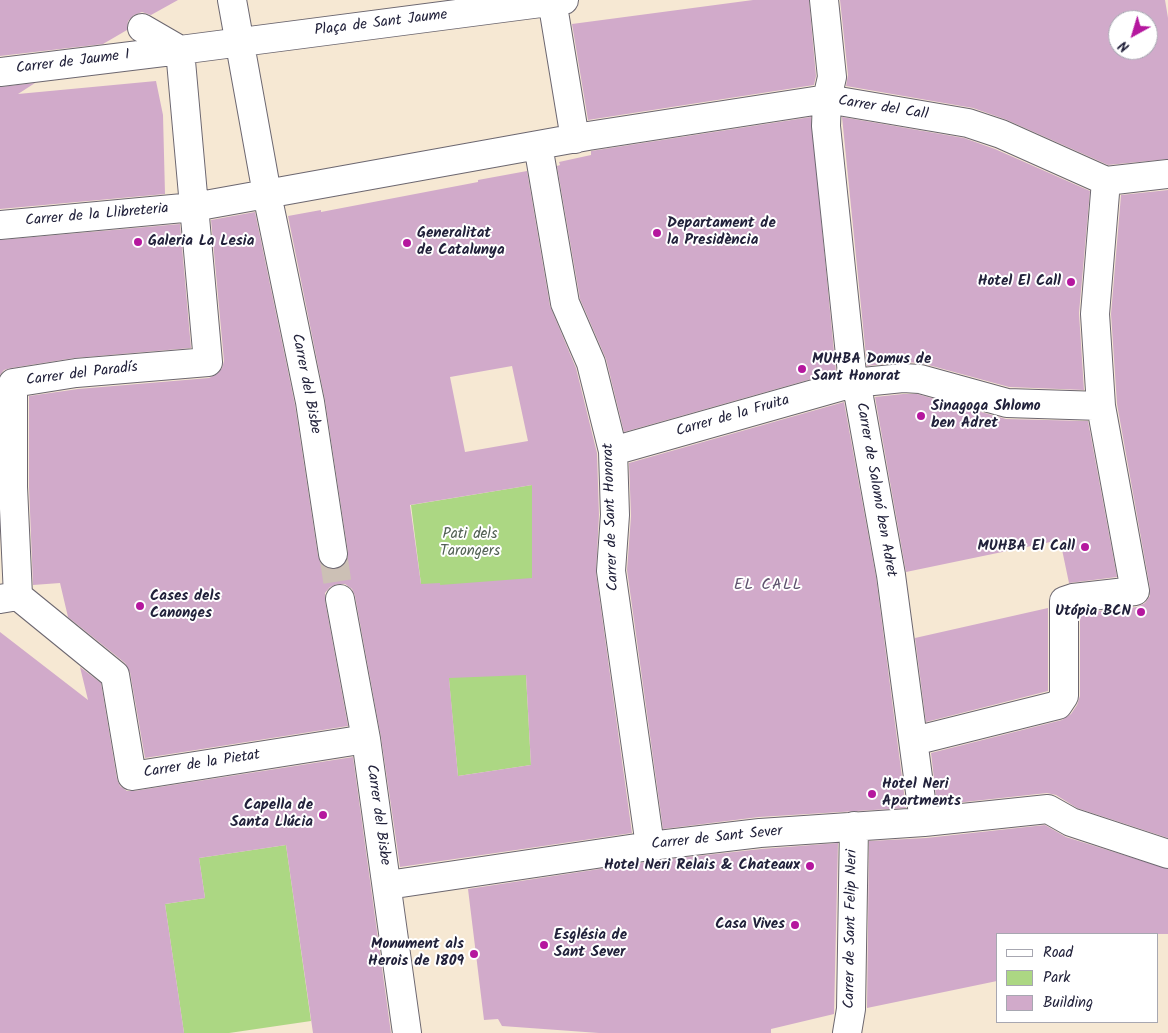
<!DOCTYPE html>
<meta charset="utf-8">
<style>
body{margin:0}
#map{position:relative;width:1168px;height:1033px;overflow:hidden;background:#f6e8d3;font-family:Kalam,sans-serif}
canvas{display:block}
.legend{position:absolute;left:996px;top:933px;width:162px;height:90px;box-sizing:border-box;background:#fff;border:1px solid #a7a7b1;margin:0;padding:6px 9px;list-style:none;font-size:15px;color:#22223b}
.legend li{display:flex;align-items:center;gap:10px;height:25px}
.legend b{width:25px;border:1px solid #a7a7b1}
.north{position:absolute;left:1108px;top:10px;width:50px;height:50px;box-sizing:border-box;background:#fff;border:1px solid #a7a7b1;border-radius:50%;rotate:219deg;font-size:14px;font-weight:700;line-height:20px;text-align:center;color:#22223b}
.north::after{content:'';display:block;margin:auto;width:18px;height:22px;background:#b5179e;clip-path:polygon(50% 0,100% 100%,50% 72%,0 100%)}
</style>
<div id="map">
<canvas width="1168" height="1033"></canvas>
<ul class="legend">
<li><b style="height:6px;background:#fff"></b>Road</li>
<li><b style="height:14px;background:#acd783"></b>Park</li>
<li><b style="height:14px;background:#d1aaca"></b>Building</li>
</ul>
<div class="north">N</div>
</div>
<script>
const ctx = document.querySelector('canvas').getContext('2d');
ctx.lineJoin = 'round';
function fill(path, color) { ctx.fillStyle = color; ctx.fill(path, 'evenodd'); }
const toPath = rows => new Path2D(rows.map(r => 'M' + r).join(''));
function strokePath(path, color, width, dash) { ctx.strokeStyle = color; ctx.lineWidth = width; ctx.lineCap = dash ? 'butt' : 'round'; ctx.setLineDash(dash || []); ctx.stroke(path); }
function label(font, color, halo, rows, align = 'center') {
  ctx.font = font + ' Kalam,sans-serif'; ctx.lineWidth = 4; ctx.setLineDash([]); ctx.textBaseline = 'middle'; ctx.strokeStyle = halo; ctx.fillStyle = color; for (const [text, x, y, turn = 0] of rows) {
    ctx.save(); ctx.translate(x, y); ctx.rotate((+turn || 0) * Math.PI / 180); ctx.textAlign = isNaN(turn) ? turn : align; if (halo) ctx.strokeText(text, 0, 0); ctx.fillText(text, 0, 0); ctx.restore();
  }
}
fill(toPath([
 [532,485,532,578,526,675,531,765,458,776,440,584,421,584,411,505],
 [286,845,311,1021,229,1033,184,1033,165,904,205,898,199,858]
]), '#acd783');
fill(toPath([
 [0,0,178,0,151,15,142,12,134,15,128,21,127,30,103,44,0,56],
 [753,0,809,0,816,76,814,85,588,120,572,24],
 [840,0,1165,0,1168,18,1168,159,1108,165,1007,120,973,108,846,86,848,75],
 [1118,20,1148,20,1148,50,1118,50],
 [156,81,163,115,165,194,0,209,0,87,35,83,18,94],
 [811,117,836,372,624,432,606,359,580,299,557,166,560,165,559,162,591,155,591,151],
 [842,117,964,138,995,149,1090,191,1079,313,1084,390,1009,387,921,363,902,362,867,366],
 [527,171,550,306,576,368,597,453,599,515,596,573,632,833,400,867,381,737,355,596,352,589,345,584,337,584,330,587,325,593,325,601,348,726,145,758,130,672,125,663,68,617,60,583,33,585,29,487,29,396,78,389,209,378,217,374,222,368,224,361,211,220,255,212,295,405,318,556,321,563,327,568,335,569,342,566,347,560,348,552,325,400,288,216,321,210,321,212,478,182,478,180],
 [512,366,528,441,465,452,450,377],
 [532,485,532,578,440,585,440,583,421,584,410,505],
 [526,675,531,765,458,776,449,678],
 [1168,190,1168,838,1077,808,1056,795,1047,793,937,805,931,753,1062,720,1071,714,1077,705,1080,696,1080,613,1137,607,1145,603,1150,596,1150,588,1117,404,1111,314,1121,195],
 [180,224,191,348,74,358,11,368,4,370,0,375,0,240],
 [903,394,917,394,1006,419,1088,421,1117,577,1069,583,1060,540,906,572,875,397],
 [844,402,876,577,906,808,759,817,663,829,627,570,631,516,629,463],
 [1048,608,1048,691,926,722,915,638],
 [0,632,88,700,80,667,101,683,117,779,120,786,127,791,134,791,353,757,391,1033,313,1033,286,845,199,858,205,898,165,904,184,1033,0,1033],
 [1045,825,1066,837,1168,869,1168,934,997,934,997,981,867,1008,869,841,926,838],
 [838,843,834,1014,771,1029,771,1033,599,1033,502,1026,498,1019,484,1020,468,889,652,861,761,849]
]), '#d1aaca');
strokePath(toPath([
 [333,554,340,599]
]), '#ccc0b5', 28, [28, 14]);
const minor = toPath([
 [232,0,267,194,310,402,333,554],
 [552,0,575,139],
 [824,0,832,77,827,99,826,126,853,383,859,397,891,575,924,822],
 [142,28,180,50,564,0],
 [0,72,180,50],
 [538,145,565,303,591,363,613,451,615,515,611,571,650,846],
 [0,225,194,207,588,136,827,99,968,123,1001,134,1106,181,1168,174],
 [613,451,853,383,903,378,920,379,1007,403,1101,406],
 [18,596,13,487,13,383,76,373,208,362,180,50],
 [0,599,18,596,115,675,132,776,366,739],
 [340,599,366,739,407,1033],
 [914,741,1058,705,1064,696,1064,601,1073,598,1135,591,1101,406,1095,314,1106,181],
 [388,885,650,846,760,833,924,822,1048,809,1071,822,1168,854],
 [847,1033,851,1009,854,826]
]);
strokePath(minor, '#6c6770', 30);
strokePath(minor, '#fff', 28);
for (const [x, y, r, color] of [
 [657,233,5,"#b5179e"],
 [138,242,5,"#b5179e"],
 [407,243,5,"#b5179e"],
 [1071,282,5,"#b5179e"],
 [802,369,5,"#b5179e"],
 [921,416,5,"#b5179e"],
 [1085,547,5,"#b5179e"],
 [140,606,5,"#b5179e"],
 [1141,612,5,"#b5179e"],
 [872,794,5,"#b5179e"],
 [323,815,5,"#b5179e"],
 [810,866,5,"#b5179e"],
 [795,925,5,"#b5179e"],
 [544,945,5,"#b5179e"],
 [474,954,5,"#b5179e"]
]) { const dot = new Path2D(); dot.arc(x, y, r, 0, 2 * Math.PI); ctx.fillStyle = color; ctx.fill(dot); strokePath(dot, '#fff', 2); }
label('15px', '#22223b', '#fff', [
 ["Plaça de Sant Jaume",381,24,-7],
 ["Carrer de Jaume I",73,63,-7],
 ["Carrer del Call",883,109,9],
 ["Carrer de la Llibreteria",97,216,-5],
 ["Carrer del Paradís",82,375,-7],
 ["Carrer del Bisbe",305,384,79],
 ["Carrer de la Fruita",733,417,-16],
 ["Carrer de Salomó ben Adret",875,490,80],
 ["Carrer de Sant Honorat",612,517,-92],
 ["Carrer de la Pietat",202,765,-9],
 ["Carrer del Bisbe",377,815,82],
 ["Carrer de Sant Sever",717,839,-6],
 ["Carrer de Sant Felip Neri",852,929,-89]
]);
label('bold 15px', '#22223b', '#fff', [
 ["Departament de",667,224],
 ["la Presidència",667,241],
 ["Generalitat",417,234],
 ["de Catalunya",417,251],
 ["Galeria La Lesia",148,242],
 ["Hotel El Call",1061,282,"right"],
 ["MUHBA Domus de",812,360],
 ["Sant Honorat",812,377],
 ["Sinagoga Shlomo",931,407],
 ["ben Adret",931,424],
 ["MUHBA El Call",1075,547,"right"],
 ["Cases dels",150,597],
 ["Canonges",150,614],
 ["Utópia BCN",1131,612,"right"],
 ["Hotel Neri",882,785],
 ["Apartments",882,802],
 ["Capella de",313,806,"right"],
 ["Santa Llúcia",313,823,"right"],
 ["Hotel Neri Relais & Chateaux",800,866,"right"],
 ["Casa Vives",785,925,"right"],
 ["Església de",554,936],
 ["Sant Sever",554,953],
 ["Monument als",464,945,"right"],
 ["Herois de 1809",464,962,"right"]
], 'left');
label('15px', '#526154', '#fff', [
 ["Pati dels",470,535],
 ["Tarongers",470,552]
]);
ctx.letterSpacing = '1px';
label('16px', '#5f526d', '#fff', [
 ["EL CALL",768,586]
]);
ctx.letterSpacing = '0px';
</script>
